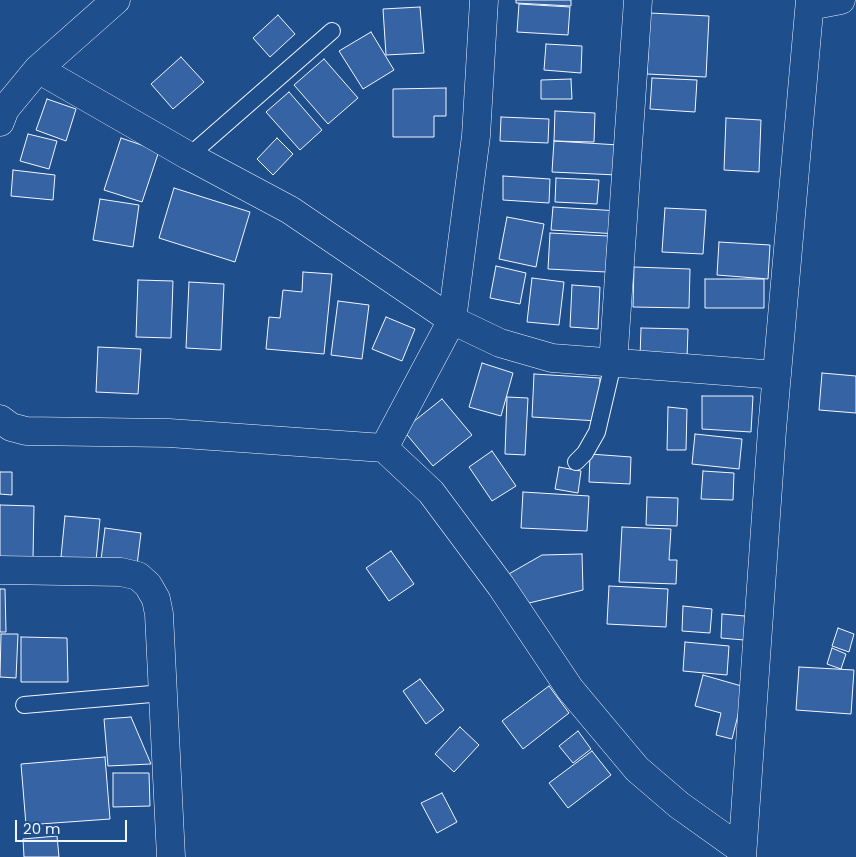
<!DOCTYPE html>
<style>
body{margin:0}
#map{position:relative;width:856px;height:857px;overflow:hidden;background:#1f4e8c;font-family:Poppins,sans-serif}
canvas{display:block}
.scale{position:absolute;left:15px;top:820px;width:112px;height:22px;box-sizing:border-box;border:2px solid #f2f6ff;border-top:0;padding-left:6px;font-size:15px;line-height:18px;white-space:nowrap;color:#f2f6ff;-webkit-text-stroke:4px #1f4e8c;paint-order:stroke}
</style>
<div id="map">
<canvas width="856" height="857"></canvas>
<div class="scale">20 m</div>
</div>
<script>
const ctx = document.querySelector('canvas').getContext('2d');
ctx.lineJoin = 'round';
function fill(path, color) { ctx.fillStyle = color; ctx.fill(path, 'evenodd'); }
const toPath = rows => new Path2D(rows.map(r => 'M' + r).join(''));
function strokePath(path, color, width, dash) { ctx.strokeStyle = color; ctx.lineWidth = width; ctx.lineCap = dash ? 'butt' : 'round'; ctx.setLineDash(dash || []); ctx.stroke(path); }
const building = toPath([
 [516,0,571,0,571,6,516,3,516,0],
 [519,4,570,7,568,35,517,32,519,4],
 [420,7,424,53,386,55,383,9,420,7],
 [650,13,709,16,706,77,647,74,650,13],
 [278,15,295,34,270,57,253,38,278,15],
 [371,32,394,70,363,89,339,51,371,32],
 [546,44,582,46,581,73,544,70,546,44],
 [181,57,204,82,173,109,151,84,181,57],
 [324,59,358,98,328,124,294,85,324,59],
 [652,78,697,80,695,112,650,109,652,78],
 [571,79,572,99,541,99,541,80,571,79],
 [446,88,446,116,434,116,434,137,393,137,393,89,446,88],
 [289,92,322,130,300,150,266,112,289,92],
 [47,99,76,109,66,141,36,130,47,99],
 [555,111,595,113,594,142,554,141,555,111],
 [501,117,549,119,548,143,500,141,501,117],
 [726,118,761,120,759,172,724,170,726,118],
 [28,134,57,141,49,169,20,161,28,134],
 [121,138,159,151,142,202,104,190,121,138],
 [277,138,293,154,273,175,257,159,277,138],
 [554,141,619,145,617,175,552,172,554,141],
 [13,170,55,175,53,200,11,196,13,170],
 [503,176,550,179,549,203,503,200,503,176],
 [556,178,599,180,597,204,555,202,556,178],
 [174,188,250,212,235,262,159,238,174,188],
 [100,199,139,205,133,247,93,240,100,199],
 [553,207,619,211,618,234,551,230,553,207],
 [665,208,706,210,703,254,662,252,665,208],
 [507,217,544,224,536,267,499,259,507,217],
 [550,233,608,236,606,272,548,269,550,233],
 [719,242,770,245,768,279,717,275,719,242],
 [496,266,526,273,520,304,490,298,496,266],
 [634,267,690,269,689,308,633,307,634,267],
 [303,272,332,274,324,354,266,349,269,317,280,318,283,290,302,292,303,272],
 [532,278,564,282,559,325,527,322,532,278],
 [705,279,764,279,764,308,705,308,705,279],
 [138,280,173,281,171,338,136,337,138,280],
 [189,282,224,284,221,350,186,348,189,282],
 [572,285,600,287,598,329,570,327,572,285],
 [338,301,369,305,362,359,331,355,338,301],
 [386,317,415,329,402,361,372,349,386,317],
 [641,328,688,329,687,359,640,358,641,328],
 [98,347,141,349,138,394,96,392,98,347],
 [482,363,513,373,501,416,469,407,482,363],
 [822,373,856,376,856,413,819,410,822,373],
 [534,374,600,378,598,421,532,417,534,374],
 [702,396,753,396,751,432,702,429,702,396],
 [507,397,528,398,525,455,505,454,507,397],
 [442,399,472,435,433,466,403,430,442,399],
 [668,407,687,409,686,450,667,450,668,407],
 [695,434,742,439,739,469,692,464,695,434],
 [492,451,516,486,492,501,469,467,492,451],
 [590,454,631,457,630,484,589,482,590,454],
 [559,467,581,471,578,493,555,489,559,467],
 [703,471,734,473,733,500,701,499,703,471],
 [0,472,12,472,12,495,0,494,0,472],
 [523,492,589,496,587,531,521,528,523,492],
 [647,497,678,498,677,526,646,525,647,497],
 [0,505,34,506,33,558,0,557,0,505],
 [65,516,100,519,96,561,61,557,65,516],
 [622,527,671,529,669,560,677,560,676,584,619,582,622,527],
 [105,528,141,533,137,565,101,560,105,528],
 [391,551,414,584,389,601,366,568,391,551],
 [582,554,583,590,525,604,507,575,542,555,582,554],
 [609,586,668,589,666,627,607,624,609,586],
 [0,589,5,589,6,632,0,632,0,589],
 [683,606,712,609,710,633,682,631,683,606],
 [722,614,745,616,744,640,721,638,722,614],
 [838,628,854,634,849,652,832,646,838,628],
 [1,634,18,634,16,678,0,677,1,634],
 [21,637,67,638,68,682,21,682,21,637],
 [685,642,729,646,727,675,683,671,685,642],
 [832,648,846,654,841,669,827,664,832,648],
 [799,667,854,670,851,714,796,710,799,667],
 [703,675,745,687,732,739,716,735,721,713,695,706,703,675],
 [420,679,444,710,426,724,403,691,420,679],
 [549,686,569,713,523,749,502,721,549,686],
 [131,717,151,764,108,766,104,719,131,717],
 [460,727,479,745,454,772,435,754,460,727],
 [578,731,591,749,573,763,559,746,578,731],
 [592,751,611,775,568,808,549,783,592,751],
 [105,757,110,819,26,825,21,764,105,757],
 [113,773,149,773,150,806,113,807,113,773],
 [442,793,457,822,437,833,421,803,442,793],
 [57,836,59,857,24,857,23,839,57,836]
]);
fill(building, '#3563a3');
strokePath(building, '#f2f6ff', 1);
const lane = toPath([
 [189,156,332,31],
 [576,462,585,453,597,432,613,364],
 [24,705,163,693]
]);
const street = toPath([
 [810,6,841,0],
 [38,69,189,156,290,210,452,320,500,343,552,358,777,375],
 [0,122,5,109,38,69,116,0],
 [613,364,638,0],
 [0,419,11,427,26,431,169,433,384,448,431,492,501,586,570,689,637,769,679,805,742,850],
 [384,448,452,320,476,136,484,0],
 [0,570,121,572,138,576,148,585,156,599,159,614,171,857],
 [742,857,772,430,810,0]
]);
strokePath(lane, '#f2f6ff', 18);
strokePath(street, '#f2f6ff', 29);
strokePath(lane, '#1f4e8c', 16);
strokePath(street, '#1f4e8c', 28);
</script>
